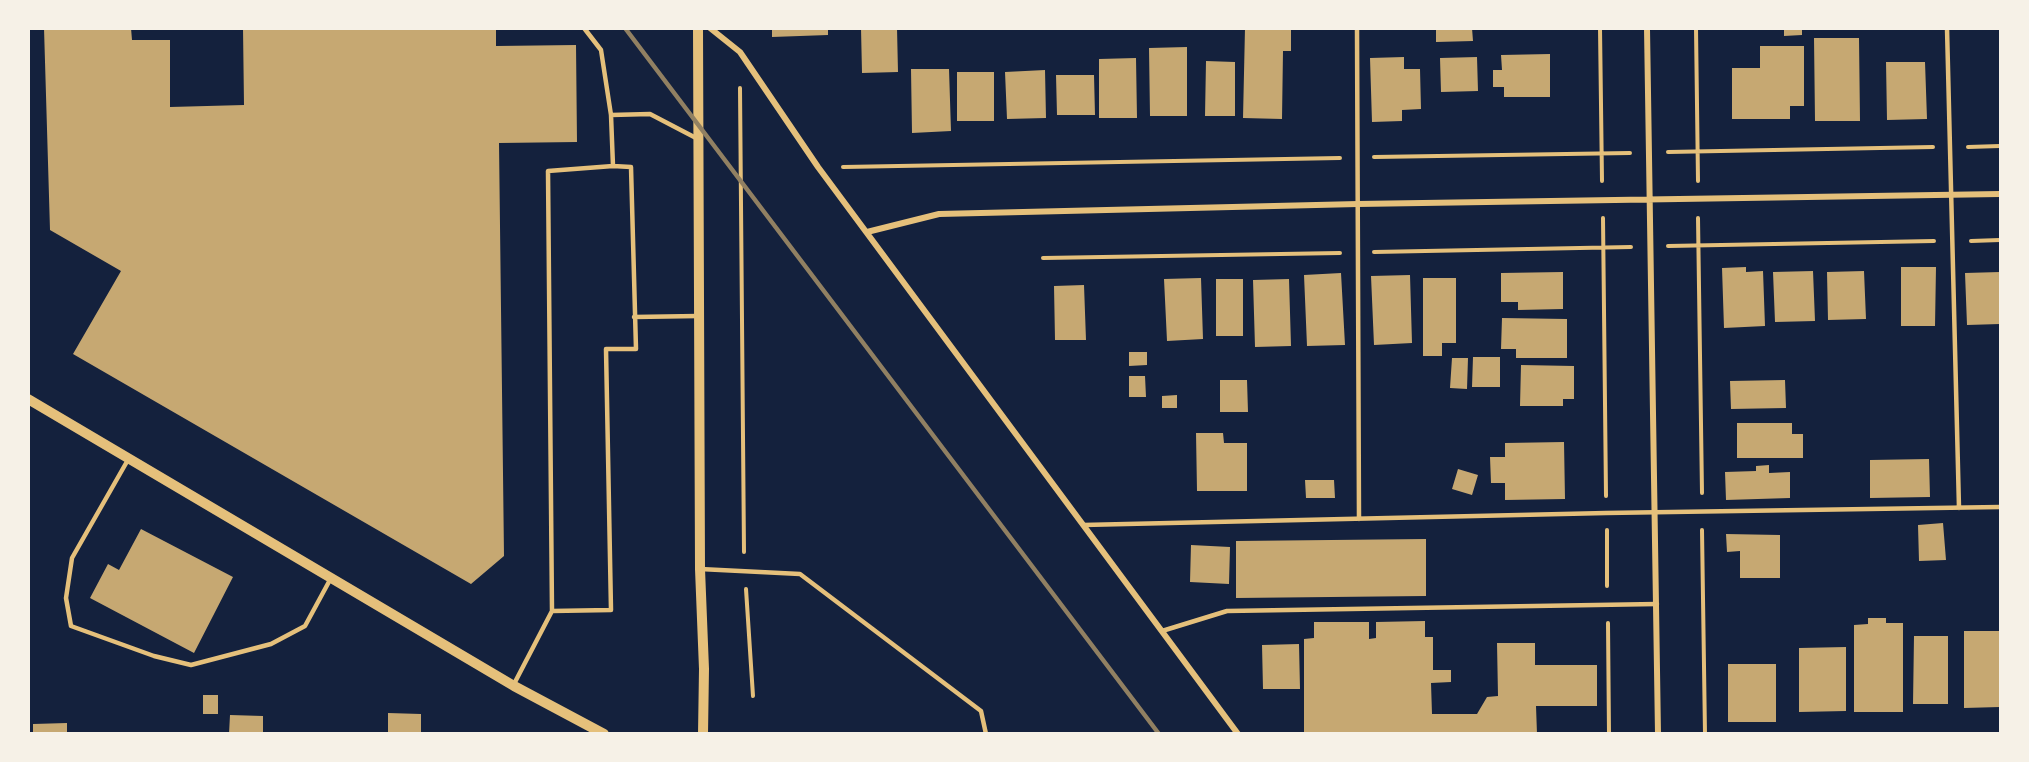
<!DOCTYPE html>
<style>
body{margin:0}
#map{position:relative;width:2029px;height:762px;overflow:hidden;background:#14213d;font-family:Overpass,sans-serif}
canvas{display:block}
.frame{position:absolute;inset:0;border:30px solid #f6f1e7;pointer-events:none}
</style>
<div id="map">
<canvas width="2029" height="762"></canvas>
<div class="frame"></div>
</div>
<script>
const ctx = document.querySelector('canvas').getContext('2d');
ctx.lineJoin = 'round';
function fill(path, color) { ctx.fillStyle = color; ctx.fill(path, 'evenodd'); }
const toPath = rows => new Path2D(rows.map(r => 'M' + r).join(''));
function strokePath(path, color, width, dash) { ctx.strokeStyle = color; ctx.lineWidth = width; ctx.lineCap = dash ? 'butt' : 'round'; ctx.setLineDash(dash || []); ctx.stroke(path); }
fill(toPath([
 [44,28,131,28,132,40,170,40,170,107,244,105,243,28,496,28,496,46,576,45,577,142,499,143,504,556,471,584,73,354,121,271,50,230],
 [772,28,828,28,828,35,772,37],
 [861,28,897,28,898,72,862,73],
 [1245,28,1291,28,1291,51,1283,51,1282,119,1243,118],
 [1436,28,1472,28,1473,41,1436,42],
 [1784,28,1802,28,1802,35,1784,36],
 [1814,38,1859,38,1860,121,1815,121],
 [1760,46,1804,46,1804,106,1790,106,1790,119,1732,119,1732,68,1760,68],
 [1187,47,1187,116,1150,116,1149,48],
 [1550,54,1550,97,1504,97,1504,87,1493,87,1493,70,1502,70,1501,55],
 [1404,57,1404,69,1420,69,1421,109,1402,110,1402,121,1372,122,1370,58],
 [1477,57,1478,91,1441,92,1440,58],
 [1136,58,1137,118,1099,118,1099,59],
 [1206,61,1235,62,1235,116,1205,116],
 [1886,62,1925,62,1927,119,1887,120],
 [911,69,949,69,951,131,912,133],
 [1045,70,1046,118,1007,119,1005,72],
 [957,72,994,72,994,121,957,121],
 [1056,75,1094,75,1095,115,1057,115],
 [1746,267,1746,272,1763,271,1765,326,1724,328,1722,268],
 [1901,267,1936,267,1935,326,1901,326],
 [1813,271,1815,321,1775,322,1773,272],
 [1864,271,1866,319,1828,320,1827,272],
 [1563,272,1563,309,1518,310,1518,302,1501,302,1501,273],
 [2000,272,2000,324,1967,325,1965,273],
 [1341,273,1345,345,1307,346,1304,275],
 [1410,275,1412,343,1374,345,1371,276],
 [1201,278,1203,339,1167,341,1164,279],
 [1423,278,1456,278,1456,343,1442,343,1442,356,1423,356],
 [1216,279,1243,279,1243,336,1216,336],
 [1289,279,1291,346,1255,347,1253,280],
 [1084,285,1086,340,1055,340,1054,286],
 [1502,318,1567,319,1567,358,1516,358,1516,349,1501,349],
 [1129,352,1147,352,1147,365,1129,366],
 [1473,357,1500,357,1500,387,1472,387],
 [1452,358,1468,358,1467,389,1450,388],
 [1521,365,1574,366,1574,399,1563,399,1563,406,1520,406],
 [1129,376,1145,376,1146,397,1129,397],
 [1220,380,1247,380,1248,412,1220,412],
 [1785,380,1786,408,1731,409,1730,381],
 [1177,395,1177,408,1162,408,1162,396],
 [1737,423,1792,423,1792,434,1803,434,1803,458,1737,458],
 [1196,433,1223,433,1224,443,1247,443,1247,491,1197,491],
 [1564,442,1565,499,1505,500,1505,483,1491,483,1490,457,1505,457,1505,443],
 [1929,459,1930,497,1870,498,1870,460],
 [1769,465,1769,473,1790,472,1790,498,1726,500,1725,472,1756,471,1756,466],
 [1458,469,1478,475,1472,495,1452,489],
 [1305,480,1334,480,1335,498,1306,498],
 [1943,523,1946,560,1919,561,1918,525],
 [141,529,233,577,194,653,90,598,108,564,119,570],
 [1726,534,1780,535,1780,578,1740,578,1740,551,1727,552],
 [1426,539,1426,596,1236,598,1236,541],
 [1191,545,1230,547,1229,584,1190,582],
 [1868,618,1886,618,1886,623,1903,623,1903,712,1854,712,1854,625,1868,624],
 [1425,621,1425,637,1433,637,1433,670,1451,670,1451,682,1431,683,1432,714,1477,714,1487,697,1498,696,1497,643,1535,643,1535,665,1597,665,1597,706,1536,706,1537,734,1304,734,1304,639,1314,638,1314,622,1369,622,1369,639,1376,638,1376,622],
 [1964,631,2000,631,2000,707,1964,708],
 [1914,636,1948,636,1948,704,1913,704],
 [1299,644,1300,689,1263,689,1262,645],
 [1846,647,1846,711,1799,712,1799,648],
 [1728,664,1776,664,1776,722,1728,722],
 [203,695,218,695,218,714,203,714],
 [388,713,421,714,421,734,388,734],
 [230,715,263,716,263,734,229,734],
 [67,723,67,734,33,734,33,724]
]), '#c6a872');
strokePath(toPath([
 [1600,28,1602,181],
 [1696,28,1698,181],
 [740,88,744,552],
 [1968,147,2000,146],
 [1668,152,1933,147],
 [1374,157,1630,153],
 [843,167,1340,158],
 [1603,218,1606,496],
 [1698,218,1702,493],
 [1971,241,2000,240],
 [1668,246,1934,241],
 [1374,252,1631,247],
 [1043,258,1340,253],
 [1607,530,1607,586],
 [1702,530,1705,734],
 [746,589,753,696],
 [1608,623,1609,734]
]), '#e5c07b', 4);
strokePath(toPath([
 [584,28,601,50,611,115],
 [1357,28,1359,519],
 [1947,28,1959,508],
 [634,317,698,316],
 [129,458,72,558,66,598,71,626,154,656,191,665,271,644,305,626,331,578],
 [1083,525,1606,513,2000,507],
 [700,569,800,574,981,711,986,734],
 [552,611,611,610,606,349,636,349,631,167,613,166],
 [1162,631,1227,611,1657,604],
 [514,684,552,611,548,171,613,166,611,115,650,114,696,138]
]), '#e5c07b', 4.5);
strokePath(toPath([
 [710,28,740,52,818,167,1238,734],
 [1647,28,1658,734],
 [867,232,939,214,1358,204,2000,194]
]), '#e5c07b', 6);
strokePath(toPath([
 [698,28,700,569,704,669,703,734],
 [28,399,514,686,604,734]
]), '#e5c07b', 10);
strokePath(toPath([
 [625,28,1159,734]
]), '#918062', 4.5);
</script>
